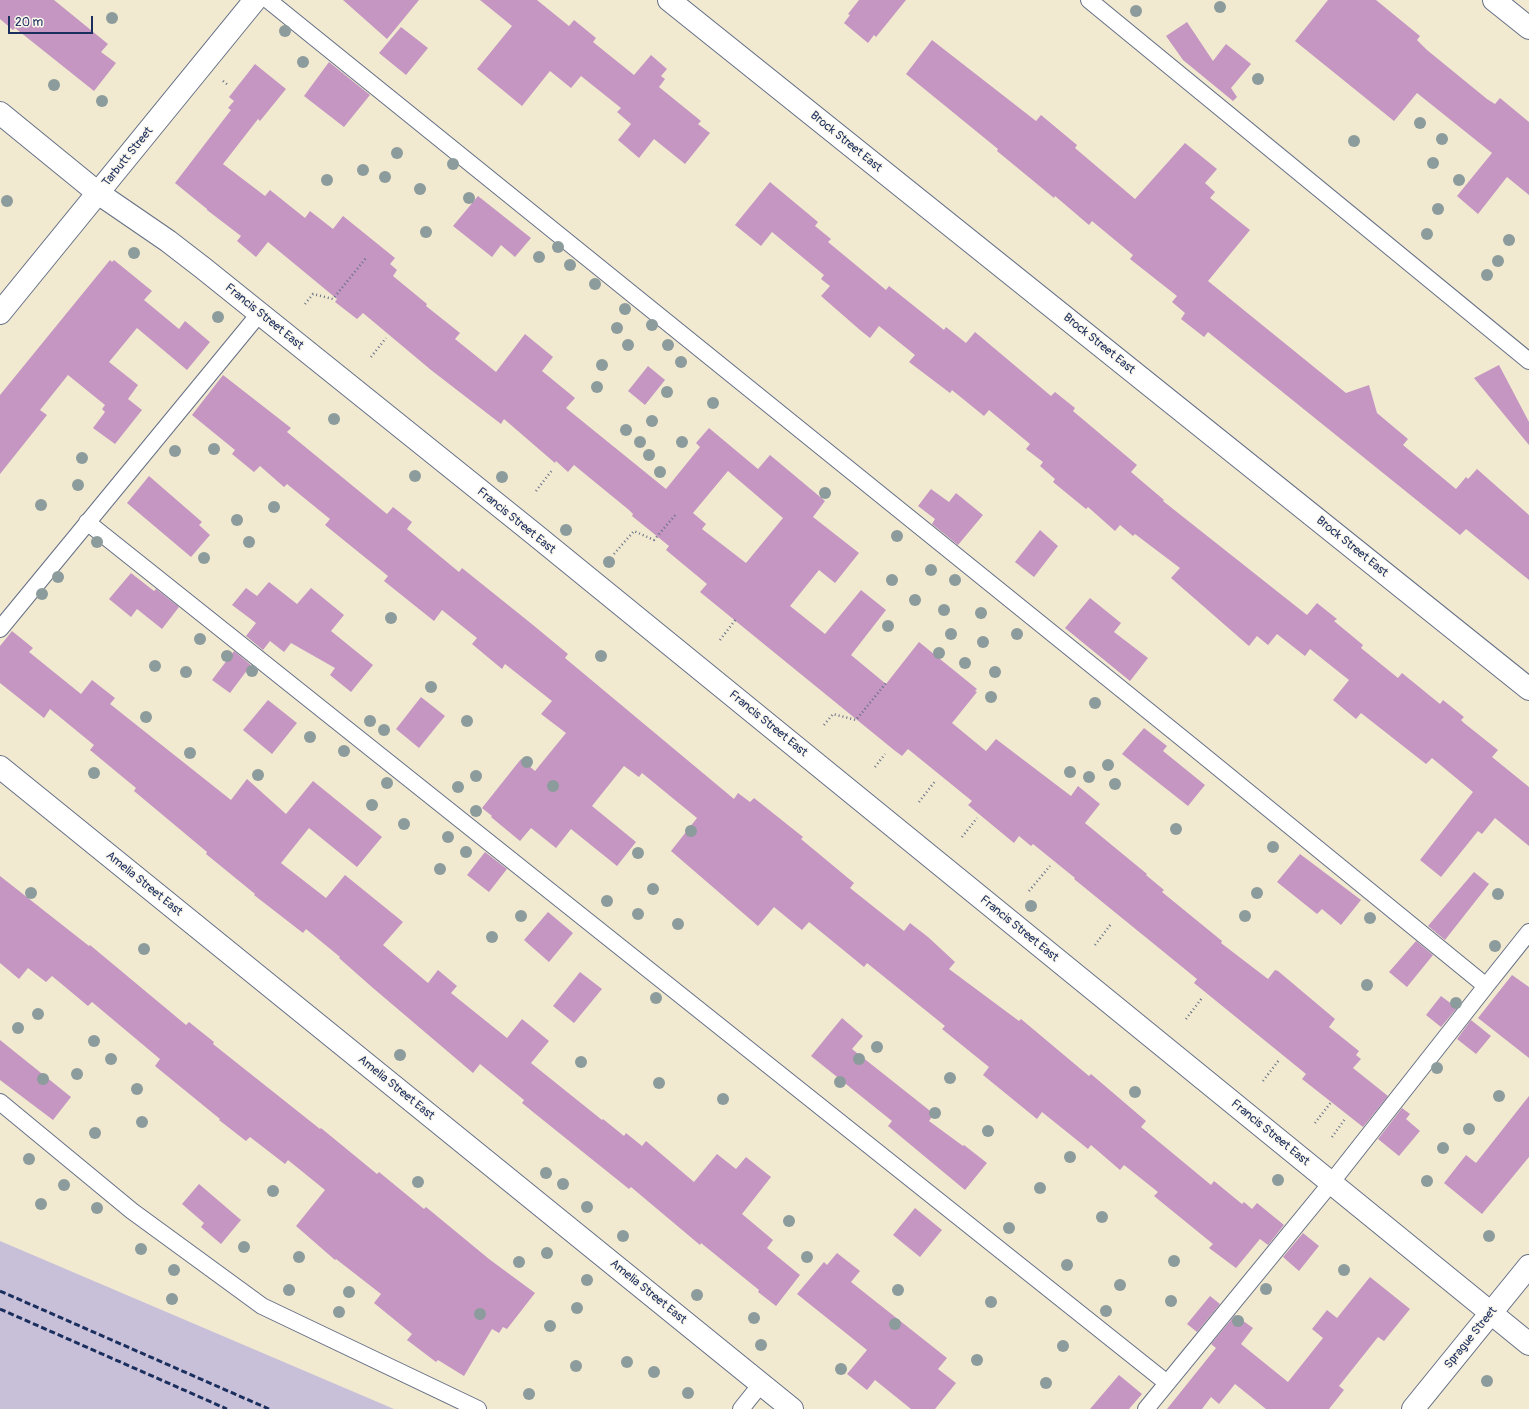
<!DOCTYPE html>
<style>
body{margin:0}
#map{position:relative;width:1529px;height:1409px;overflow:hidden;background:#f1ead1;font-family:Pangolin,sans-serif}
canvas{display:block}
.scale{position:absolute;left:8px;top:16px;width:85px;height:18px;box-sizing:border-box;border:2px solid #1b2f5e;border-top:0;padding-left:5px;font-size:12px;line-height:14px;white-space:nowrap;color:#1b2f5e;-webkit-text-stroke:3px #fbf7ec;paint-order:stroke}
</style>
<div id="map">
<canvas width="1529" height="1409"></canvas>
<div class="scale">20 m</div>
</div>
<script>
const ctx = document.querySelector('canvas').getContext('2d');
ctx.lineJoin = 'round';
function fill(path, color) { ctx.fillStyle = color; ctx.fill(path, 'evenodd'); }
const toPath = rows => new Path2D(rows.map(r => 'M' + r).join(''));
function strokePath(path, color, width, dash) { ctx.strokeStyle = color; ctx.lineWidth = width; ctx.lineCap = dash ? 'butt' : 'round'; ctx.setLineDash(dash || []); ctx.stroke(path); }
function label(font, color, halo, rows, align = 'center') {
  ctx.font = font + ' Pangolin,sans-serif'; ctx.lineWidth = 3; ctx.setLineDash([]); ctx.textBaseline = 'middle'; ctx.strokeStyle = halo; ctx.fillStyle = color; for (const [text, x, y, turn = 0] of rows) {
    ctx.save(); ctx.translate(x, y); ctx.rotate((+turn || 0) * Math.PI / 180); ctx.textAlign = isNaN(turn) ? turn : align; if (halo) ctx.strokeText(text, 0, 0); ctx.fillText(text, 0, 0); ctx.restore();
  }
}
fill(toPath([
 [0,1241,394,1409,0,1409]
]), '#c8bfd8');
fill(toPath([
 [0,0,54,0,108,44,101,52,116,63,94,91,15,28,13,30,0,19],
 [343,0,419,0,387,39],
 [480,0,537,0,569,26,574,20,596,38,593,42,634,75,651,55,667,69,661,76,665,79,659,87,701,121,698,124,710,133,685,164,654,139,639,158,618,140,631,124,617,112,621,108,581,76,571,88,550,71,522,106,477,69,512,26],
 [859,0,906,0,876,37,874,35,868,43,844,23,850,15,848,14],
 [1328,0,1376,0,1420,36,1417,40,1427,50,1487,99,1495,104,1500,98,1529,122,1529,195,1507,177,1478,214,1457,196,1492,153,1417,93,1394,121,1295,41],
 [1187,22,1213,61,1226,44,1251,64,1231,88,1237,97,1233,101,1183,60,1166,36],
 [401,27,428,48,406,75,379,53],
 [932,40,1036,121,1041,115,1077,145,1075,148,1135,199,1185,143,1217,169,1205,183,1215,192,1210,198,1250,230,1208,281,1346,393,1369,385,1377,413,1408,439,1403,445,1456,489,1466,477,1468,479,1477,469,1529,515,1529,580,1466,529,1460,535,1208,332,1204,337,1181,319,1185,313,1172,302,1177,296,1130,259,1133,255,1092,221,1089,225,1055,196,1054,198,997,151,998,149,906,74],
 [329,62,370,95,344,127,304,96],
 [255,64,286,89,260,121,258,119,223,164,265,196,270,190,305,218,310,211,333,229,343,216,395,258,390,264,397,270,393,276,427,304,426,306,460,333,455,339,496,372,525,334,553,357,542,371,575,398,566,408,666,489,700,447,696,443,709,428,758,469,770,455,825,501,813,517,859,553,835,583,819,570,790,606,825,634,861,590,886,610,851,655,886,684,919,642,977,689,975,691,977,692,952,723,986,751,996,739,1071,796,1078,786,1100,804,1085,823,1147,874,1146,875,1164,890,1162,892,1222,941,1221,943,1268,979,1275,970,1278,971,1335,1019,1329,1027,1359,1051,1356,1055,1361,1059,1353,1068,1388,1096,1363,1127,1302,1079,1306,1074,1194,983,1197,979,1074,879,1075,878,1033,844,1031,846,1019,836,1014,843,968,805,972,801,908,749,902,756,894,750,700,592,707,584,666,550,669,546,632,516,633,514,629,510,574,465,568,472,556,461,555,463,504,419,501,424,431,370,363,313,357,319,335,302,337,299,268,242,256,257,237,241,241,236,207,210,207,209,175,183,231,110,228,108,234,101,229,97],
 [728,471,783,518,746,563,702,529,706,524,693,513],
 [770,182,818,222,815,226,831,239,828,242,886,290,889,286,944,330,946,327,966,343,975,332,1051,396,1055,392,1075,408,1073,411,1137,465,1131,472,1164,500,1163,501,1307,615,1317,603,1337,619,1334,621,1363,645,1361,648,1398,678,1402,673,1440,704,1443,700,1464,717,1461,720,1464,723,1498,750,1492,757,1529,787,1529,846,1495,818,1482,834,1478,831,1441,877,1420,860,1473,792,1432,758,1426,764,1361,713,1356,719,1333,700,1349,680,1310,649,1305,656,1277,634,1268,645,1257,636,1249,646,1171,578,1180,568,1135,534,1133,536,1120,525,1115,531,1088,507,1086,509,1053,482,1055,479,1040,466,1043,462,1026,449,1030,444,989,410,984,416,952,390,950,393,909,362,915,355,879,326,870,338,860,330,821,296,830,286,821,279,824,275,772,232,761,246,735,225],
 [478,196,531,238,515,257,501,245,492,257,453,226],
 [110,260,112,262,114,260,152,291,144,300,179,329,185,321,210,342,187,370,137,328,109,362,138,385,128,399,142,410,115,444,93,428,105,412,102,409,105,405,68,375,40,410,47,415,0,474,0,395],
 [1499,365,1529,422,1529,445,1474,378],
 [648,366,665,380,645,405,628,391],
 [223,375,291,428,287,432,387,514,393,507,412,522,407,529,459,572,462,568,533,625,568,654,565,658,734,799,738,793,750,802,754,798,803,837,801,839,854,883,850,888,904,931,910,923,928,937,955,962,949,969,1019,1021,1021,1019,1089,1076,1091,1074,1146,1121,1141,1127,1211,1185,1214,1181,1242,1204,1244,1202,1252,1209,1257,1203,1284,1225,1268,1245,1260,1239,1236,1268,1209,1248,1213,1244,1154,1196,1158,1192,1124,1165,1120,1170,1091,1145,1088,1149,1042,1112,1037,1119,983,1075,989,1067,942,1029,945,1026,867,963,864,967,809,922,802,930,774,907,758,926,671,851,697,818,642,773,639,777,624,766,592,806,636,842,617,866,571,829,556,848,531,828,520,841,491,817,492,816,482,808,521,759,535,771,566,733,541,714,552,701,505,664,502,669,472,644,477,638,442,610,434,621,384,581,388,576,325,525,330,519,287,484,284,487,260,466,254,472,232,454,235,450,192,415],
 [149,476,202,522,199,525,210,535,191,557,127,503],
 [931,489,949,502,956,493,983,515,958,545,932,524,935,519,918,506],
 [1040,530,1058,546,1034,577,1015,562],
 [131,573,154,591,156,589,179,607,162,629,137,609,131,617,109,599],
 [269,582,297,604,311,588,344,615,331,631,373,665,351,692,330,675,335,668,291,643,284,652,270,641,263,650,246,636,256,623,232,605,246,588,257,596],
 [1090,598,1121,623,1114,632,1148,658,1130,681,1065,628],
 [12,631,33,648,29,652,81,694,92,680,115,698,110,704,231,800,247,779,286,814,313,781,382,837,357,867,309,828,281,863,326,898,345,875,403,922,383,945,428,983,438,970,457,986,451,993,507,1038,522,1019,549,1041,531,1063,602,1120,603,1119,624,1136,626,1133,642,1146,646,1141,694,1182,717,1154,736,1169,746,1157,771,1177,742,1214,773,1240,767,1248,800,1275,776,1306,758,1292,759,1290,701,1243,700,1245,631,1187,629,1189,533,1112,522,1103,524,1100,480,1064,473,1073,373,988,339,958,340,957,306,929,303,933,254,895,255,894,206,854,207,852,134,791,136,788,90,750,94,745,50,709,44,718,0,683,0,646],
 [234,651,251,665,230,693,212,680],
 [421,697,445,716,419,748,396,729],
 [268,700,297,723,272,754,243,730],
 [1144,728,1167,746,1163,751,1205,785,1188,806,1122,754],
 [485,852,507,869,489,892,467,875],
 [1300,854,1361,900,1341,925,1322,909,1317,914,1277,882],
 [1474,872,1489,884,1445,940,1428,926],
 [0,876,89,946,90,945,186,1025,189,1022,214,1042,213,1044,320,1129,321,1128,377,1174,379,1172,424,1209,426,1207,489,1259,535,1293,507,1329,503,1327,499,1333,492,1329,464,1376,438,1360,436,1362,407,1340,412,1334,374,1303,381,1294,336,1259,335,1260,296,1226,325,1190,288,1160,285,1164,250,1137,246,1141,219,1120,220,1119,155,1066,160,1059,92,1002,88,1006,52,976,46,982,28,968,19,979,0,963],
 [548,912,573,933,549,962,524,940],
 [1416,941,1433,955,1407,987,1389,972],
 [580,972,602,989,574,1023,553,1006],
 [1512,975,1529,987,1529,1058,1478,1018],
 [1441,996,1457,1008,1441,1027,1426,1015],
 [842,1018,863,1036,852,1049,934,1114,929,1121,963,1146,964,1145,987,1163,965,1190,888,1126,892,1121,811,1056],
 [1471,1020,1491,1036,1476,1054,1457,1039],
 [0,1040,71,1097,53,1120,0,1080],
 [1529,1096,1529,1157,1482,1214,1444,1183,1466,1155,1476,1163],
 [1402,1108,1410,1114,1406,1119,1420,1131,1399,1156,1378,1139],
 [199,1184,241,1220,221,1244,201,1227,204,1223,182,1204],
 [915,1208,942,1230,920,1257,893,1235],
 [1303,1233,1319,1246,1299,1271,1283,1257],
 [837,1253,860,1271,851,1282,947,1358,938,1369,956,1383,935,1409,911,1409,875,1380,867,1390,847,1374,867,1350,797,1294,824,1262,827,1265],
 [1370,1277,1410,1309,1384,1341,1378,1337,1339,1386,1344,1390,1329,1409,1266,1409,1235,1384,1219,1404,1211,1397,1202,1409,1167,1409,1216,1348,1211,1344,1235,1315,1253,1328,1241,1344,1288,1382,1323,1338,1312,1329,1327,1310,1337,1318],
 [1210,1296,1220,1304,1197,1332,1187,1324],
 [1119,1375,1142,1394,1129,1409,1090,1409]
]), '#c496c1');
const service = toPath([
 [268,0,1193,747,1486,986,1331,1183,1146,1409],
 [1089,0,1529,361],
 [87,522,1167,1383],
 [0,629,259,314],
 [1486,986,1529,932],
 [0,1102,132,1211,262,1306,478,1409],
 [741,1409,761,1384]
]);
const minor = toPath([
 [1494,0,1529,28],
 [0,113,98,193,168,241,203,268,533,533,1529,1344],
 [0,313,255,0],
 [0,767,792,1409],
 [1413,1409,1529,1266]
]);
const tertiary = toPath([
 [669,0,1529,689]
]);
strokePath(service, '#667086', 18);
strokePath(minor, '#667086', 24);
strokePath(tertiary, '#667086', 24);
strokePath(toPath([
 [223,81,228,85],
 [305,304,313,294,333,299,366,258],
 [371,357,386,338],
 [536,491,553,469],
 [614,554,634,531,654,540,677,513],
 [720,640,736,619],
 [824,725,833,714,856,720,886,683],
 [875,767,885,754],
 [919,802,936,780],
 [962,837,977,818],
 [1029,891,1050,866],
 [1095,945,1111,924],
 [1186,1019,1202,998],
 [1263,1081,1279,1060],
 [1315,1123,1332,1101],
 [1332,1137,1345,1119]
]), '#667086', 2.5, [1, 3]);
strokePath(service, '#fff', 16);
strokePath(minor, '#fff', 22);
strokePath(tertiary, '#fff', 22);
strokePath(toPath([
 [0,1291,269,1409],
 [0,1309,227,1409]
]), '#1b2f5e', 3, [6, 3]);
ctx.fillStyle = '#8c9b9b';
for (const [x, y] of [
 [1220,7],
 [1136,11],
 [112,18],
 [285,31],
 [303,62],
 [1258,79],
 [54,85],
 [102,101],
 [1420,123],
 [1442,139],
 [1354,141],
 [397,153],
 [1433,163],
 [453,164],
 [363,170],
 [385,177],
 [327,180],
 [1459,180],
 [420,189],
 [469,198],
 [7,201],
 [1438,209],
 [426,232],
 [1427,234],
 [1509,240],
 [558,247],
 [134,253],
 [539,257],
 [1498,261],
 [570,265],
 [1487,275],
 [595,284],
 [625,309],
 [218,317],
 [652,325],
 [617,328],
 [628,345],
 [668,345],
 [681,362],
 [602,365],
 [597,387],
 [667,392],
 [713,403],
 [334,419],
 [652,421],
 [626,430],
 [640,442],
 [682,442],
 [214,449],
 [175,451],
 [649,455],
 [82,458],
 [660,472],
 [415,476],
 [502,477],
 [78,485],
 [825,493],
 [41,505],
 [274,507],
 [237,520],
 [566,530],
 [897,536],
 [97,542],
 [249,542],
 [204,558],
 [609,562],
 [931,570],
 [58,577],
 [892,580],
 [955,580],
 [42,594],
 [915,600],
 [944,610],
 [981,613],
 [391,618],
 [888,626],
 [951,634],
 [1017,634],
 [200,639],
 [983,642],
 [939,653],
 [227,656],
 [601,656],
 [965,663],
 [155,666],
 [252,671],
 [186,672],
 [995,672],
 [431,687],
 [991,697],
 [1095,703],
 [146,717],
 [370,721],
 [467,721],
 [384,730],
 [310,737],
 [344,751],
 [190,753],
 [527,762],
 [1108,765],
 [1070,772],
 [94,773],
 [258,775],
 [476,776],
 [1089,777],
 [387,783],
 [1115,784],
 [553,786],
 [458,787],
 [372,805],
 [476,811],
 [404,824],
 [1176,829],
 [691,831],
 [448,837],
 [1273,847],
 [466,852],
 [638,853],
 [440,869],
 [653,889],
 [31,893],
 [1257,893],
 [1498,894],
 [607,901],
 [1031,906],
 [638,914],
 [521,916],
 [1245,916],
 [1370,918],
 [678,924],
 [492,937],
 [1495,946],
 [144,949],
 [1367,985],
 [656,998],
 [1456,1003],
 [38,1014],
 [18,1028],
 [94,1041],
 [877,1047],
 [400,1055],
 [111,1059],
 [859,1059],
 [581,1062],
 [1437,1068],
 [77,1074],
 [950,1078],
 [43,1079],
 [840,1082],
 [659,1083],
 [137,1089],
 [1135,1092],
 [1499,1096],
 [723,1099],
 [935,1113],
 [142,1122],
 [1469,1129],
 [988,1131],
 [95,1133],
 [1443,1148],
 [1070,1157],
 [29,1159],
 [546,1173],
 [1278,1180],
 [1427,1181],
 [418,1182],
 [563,1184],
 [64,1185],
 [1040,1188],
 [273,1191],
 [41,1204],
 [587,1207],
 [97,1208],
 [1102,1217],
 [789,1221],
 [1009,1228],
 [623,1236],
 [1489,1236],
 [244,1247],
 [141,1249],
 [547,1253],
 [299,1257],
 [807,1257],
 [1174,1261],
 [519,1262],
 [1067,1265],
 [174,1270],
 [1344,1270],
 [587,1280],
 [1120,1285],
 [1266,1289],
 [289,1290],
 [898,1290],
 [349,1292],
 [697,1295],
 [172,1299],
 [1171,1301],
 [991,1302],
 [577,1308],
 [1106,1311],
 [339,1312],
 [480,1314],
 [754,1318],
 [1238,1321],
 [895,1324],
 [550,1326],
 [761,1345],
 [1063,1346],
 [977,1360],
 [627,1362],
 [576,1366],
 [841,1369],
 [654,1372],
 [1487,1381],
 [1046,1383],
 [688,1393],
 [529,1394]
]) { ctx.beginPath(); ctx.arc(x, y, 6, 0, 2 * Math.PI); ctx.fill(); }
label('12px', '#1b2f5e', '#fbf7ec', [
 ["Brock Street East",846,142,39],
 ["Tarbutt Street",128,157,-51],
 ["Francis Street East",264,317,39],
 ["Brock Street East",1099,344,39],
 ["Francis Street East",516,521,39],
 ["Brock Street East",1352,547,39],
 ["Francis Street East",768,724,39],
 ["Amelia Street East",144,884,39],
 ["Francis Street East",1019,929,39],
 ["Amelia Street East",396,1088,39],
 ["Francis Street East",1270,1133,39],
 ["Amelia Street East",648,1292,39],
 ["Sprague Street",1471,1338,-51]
]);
</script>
